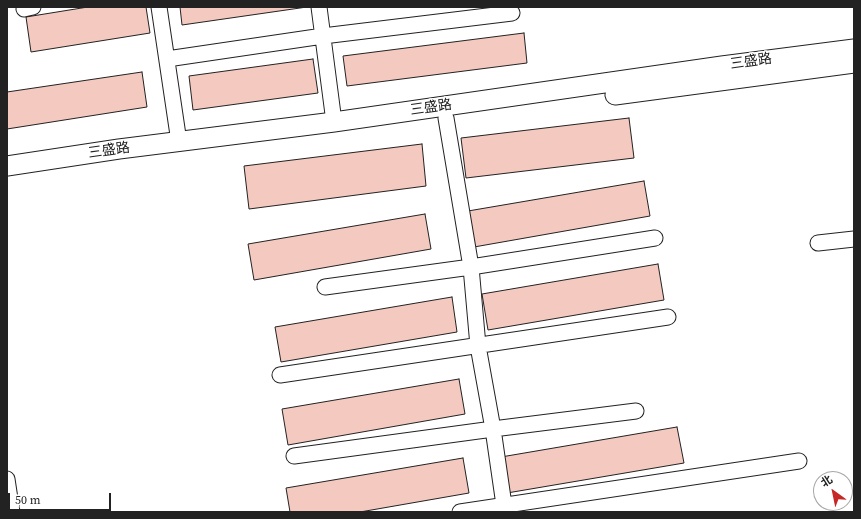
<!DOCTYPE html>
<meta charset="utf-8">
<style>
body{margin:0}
#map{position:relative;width:861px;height:519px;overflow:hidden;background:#fff;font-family:"Source Serif 4","Noto Sans SC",serif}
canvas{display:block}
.frame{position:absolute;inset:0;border:8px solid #222;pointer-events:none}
.north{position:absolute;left:813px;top:471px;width:40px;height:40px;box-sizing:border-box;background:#fff;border:1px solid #a7a7a7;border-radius:50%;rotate:327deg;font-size:11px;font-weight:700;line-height:16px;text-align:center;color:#222}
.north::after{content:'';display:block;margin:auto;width:14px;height:18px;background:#c62828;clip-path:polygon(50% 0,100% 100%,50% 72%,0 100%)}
.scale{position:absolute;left:8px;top:493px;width:103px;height:18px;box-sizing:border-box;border:2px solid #222;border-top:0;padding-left:5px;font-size:12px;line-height:14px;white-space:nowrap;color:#222;-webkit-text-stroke:3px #fff;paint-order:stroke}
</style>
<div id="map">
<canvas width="861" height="519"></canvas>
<div class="frame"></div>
<div class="north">北</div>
<div class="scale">50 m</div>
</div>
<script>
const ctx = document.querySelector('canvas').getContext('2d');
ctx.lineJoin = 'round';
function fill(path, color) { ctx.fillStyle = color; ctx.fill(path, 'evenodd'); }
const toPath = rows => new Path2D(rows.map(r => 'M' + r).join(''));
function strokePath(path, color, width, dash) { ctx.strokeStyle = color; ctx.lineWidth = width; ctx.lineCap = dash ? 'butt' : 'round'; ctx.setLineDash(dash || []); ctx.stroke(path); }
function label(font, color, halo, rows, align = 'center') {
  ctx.font = font + ' "Source Serif 4","Noto Sans SC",serif'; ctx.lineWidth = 3; ctx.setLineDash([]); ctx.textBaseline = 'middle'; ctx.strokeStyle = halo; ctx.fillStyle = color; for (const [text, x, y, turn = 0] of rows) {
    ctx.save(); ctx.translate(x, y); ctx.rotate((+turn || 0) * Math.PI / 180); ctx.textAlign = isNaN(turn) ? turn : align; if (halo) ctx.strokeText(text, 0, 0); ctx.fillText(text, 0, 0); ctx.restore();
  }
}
const building = toPath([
 [88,7,146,7,150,33,31,52,26,17,88,7],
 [180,7,307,7,182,25,180,7],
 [524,33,527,63,347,86,343,56,524,33],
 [313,59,318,93,193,110,189,76,313,59],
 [142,72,147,107,7,129,7,92,142,72],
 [629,118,634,158,466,178,461,138,629,118],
 [422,144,426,186,249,209,244,166,422,144],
 [644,181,650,216,474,247,468,211,644,181],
 [425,214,431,249,254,280,248,244,425,214],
 [658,264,664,300,488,330,482,294,658,264],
 [452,297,457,332,281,362,275,327,452,297],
 [459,379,465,414,288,445,282,409,459,379],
 [677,427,684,463,507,493,501,457,677,427],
 [463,458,469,493,360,512,290,512,286,488,463,458]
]);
fill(building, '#f3c9c0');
strokePath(building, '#222', 1);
const minor = toPath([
 [159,7,179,142],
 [319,7,334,122],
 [24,9,33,7],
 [167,59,323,36,512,13],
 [446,118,471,267,478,346,493,429,505,512],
 [818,243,854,239],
 [325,287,471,267,655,238],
 [280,375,668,317],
 [294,456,493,429,636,411],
 [7,479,12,512],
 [460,512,799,461]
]);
const major = toPath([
 [615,95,854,63],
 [7,166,119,149,334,122,722,66,854,49]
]);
strokePath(minor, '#222', 17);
strokePath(major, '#222', 21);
strokePath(minor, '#fff', 15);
strokePath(major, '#fff', 19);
label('14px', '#222', '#fff', [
 ["三盛路",751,62,-8],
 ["三盛路",431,108,-8],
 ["三盛路",109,151,-8]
]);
</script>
